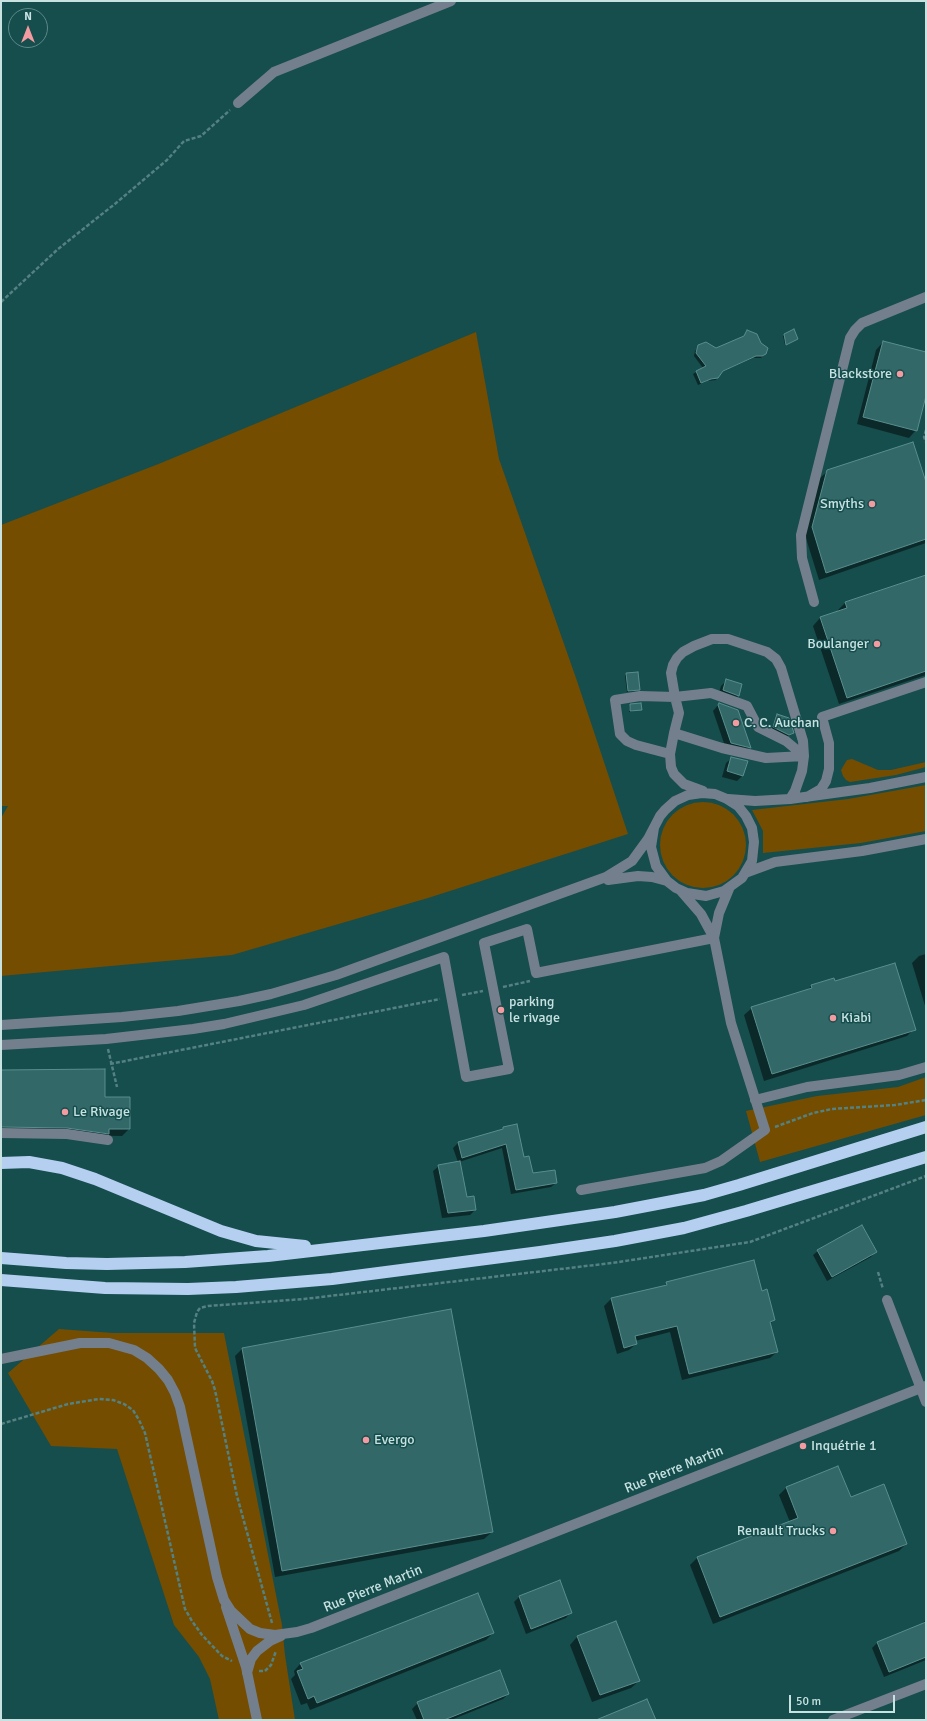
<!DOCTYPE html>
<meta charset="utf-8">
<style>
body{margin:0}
#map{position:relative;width:927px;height:1721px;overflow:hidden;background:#164d4d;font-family:Signika,sans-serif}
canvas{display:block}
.frame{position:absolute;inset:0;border:2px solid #c8e2e2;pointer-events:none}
.north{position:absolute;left:8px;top:8px;width:40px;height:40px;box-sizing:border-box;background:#164d4d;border:1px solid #5d8989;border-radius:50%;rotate:0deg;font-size:11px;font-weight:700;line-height:16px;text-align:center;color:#c8e2e2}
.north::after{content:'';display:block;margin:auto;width:14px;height:18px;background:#f49aa1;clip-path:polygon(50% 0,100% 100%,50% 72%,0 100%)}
.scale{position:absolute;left:789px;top:1695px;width:106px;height:18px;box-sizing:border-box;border:2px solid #c8e2e2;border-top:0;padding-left:5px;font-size:12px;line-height:14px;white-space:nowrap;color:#c8e2e2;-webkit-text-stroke:3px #164d4d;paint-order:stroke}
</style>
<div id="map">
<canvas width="927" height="1721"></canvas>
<div class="frame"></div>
<div class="north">N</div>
<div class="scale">50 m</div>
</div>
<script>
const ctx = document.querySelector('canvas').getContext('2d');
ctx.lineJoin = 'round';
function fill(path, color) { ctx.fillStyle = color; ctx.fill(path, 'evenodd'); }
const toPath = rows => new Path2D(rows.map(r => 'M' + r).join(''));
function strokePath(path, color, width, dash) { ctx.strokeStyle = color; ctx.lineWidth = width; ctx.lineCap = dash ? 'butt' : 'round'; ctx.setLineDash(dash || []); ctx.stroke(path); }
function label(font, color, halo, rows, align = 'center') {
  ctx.font = font + ' Signika,sans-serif'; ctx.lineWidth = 3; ctx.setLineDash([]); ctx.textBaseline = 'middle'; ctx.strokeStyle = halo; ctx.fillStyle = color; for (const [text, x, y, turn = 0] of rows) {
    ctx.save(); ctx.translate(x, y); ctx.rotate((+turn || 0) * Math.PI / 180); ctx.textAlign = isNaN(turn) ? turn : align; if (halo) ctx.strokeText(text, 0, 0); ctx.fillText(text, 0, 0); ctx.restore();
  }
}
fill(toPath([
 [476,332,499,459,576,678,628,834,428,898,232,955,1,976,1,818,8,806,1,806,1,525,161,463],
 [852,759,878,770,891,770,926,762,926,767,896,775,850,782,846,780,843,776,841,770,847,760],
 [926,785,926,831,861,843,763,853,763,831,752,810,848,799],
 '660 845a43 43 0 1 1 86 0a43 43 0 1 1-86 0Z',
 [926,1077,926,1115,760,1162,746,1111,817,1096,898,1087],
 [59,1329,113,1333,224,1333,282,1625,285,1655,295,1720,219,1720,210,1679,199,1657,174,1625,117,1449,51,1446,8,1373]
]), '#744d00');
fill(toPath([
 [748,331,766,352,761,358,753,358,721,372,716,380,707,381,698,385,693,374,703,368,694,356,695,351,702,343,708,343,716,350,743,337],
 [793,331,797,339,785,345,783,336],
 [883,342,926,353,926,392,916,430,909,438,857,424,876,350],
 [828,471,926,485,926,543,819,580,805,535,820,478],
 [926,576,926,675,839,704,813,626,820,618,838,612,838,610,845,603],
 [626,674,639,689,637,691,627,692,625,676],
 [727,680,741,685,738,696,732,701,718,696,721,686],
 [719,704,749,748,744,753,726,749,713,711],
 [630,705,641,709,629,712,629,707],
 [777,715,793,733,791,735,787,736,772,729],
 [732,758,747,761,742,776,737,781,722,777,726,763],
 [926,954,926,1009,912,963,919,956],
 [834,982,914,1029,907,1036,764,1081,744,1015,752,1008,807,991,811,986],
 [1,1071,104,1098,129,1129,122,1136,1,1134],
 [503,1128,533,1175,556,1183,551,1187,511,1194,502,1148,459,1162,466,1198,475,1210,470,1215,442,1218,433,1171,439,1166,458,1162,453,1148,458,1143,499,1131],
 [818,1251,875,1252,871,1257,827,1281,813,1255],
 [667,1283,761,1292,774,1320,770,1324,777,1352,770,1358,682,1380,670,1332,635,1341,636,1344,629,1350,617,1354,604,1306,611,1299,663,1287],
 [450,1310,492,1532,484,1539,275,1577,235,1356,242,1349],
 [787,1487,850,1499,906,1544,899,1551,713,1624,690,1565,697,1558,790,1522,779,1495],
 [559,1581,571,1612,566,1618,526,1634,514,1602,519,1597],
 [926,1619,926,1660,884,1677,872,1648,878,1642,921,1626],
 [616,1622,639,1681,631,1688,592,1702,570,1645,577,1637],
 [493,1633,486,1640,310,1710,307,1703,301,1705,291,1679,295,1675,294,1671,301,1663],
 [508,1694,503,1699,451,1720,417,1720,412,1709,418,1703]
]), '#0007');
const building = toPath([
 [794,329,798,339,786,345,784,334,794,329],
 [747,330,757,334,761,343,768,348,766,354,762,356,756,356,723,371,718,378,711,379,701,383,696,371,706,366,696,353,698,345,706,342,716,348,744,336,747,330],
 [883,341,926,352,926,396,917,431,863,417,883,341],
 [913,442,926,482,926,539,826,573,812,527,827,470,913,442],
 [926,575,926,671,847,698,820,617,847,608,845,602,926,575],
 [638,672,640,690,628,691,626,673,638,672],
 [726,679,742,684,739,696,723,690,726,679],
 [641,703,642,710,630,711,630,704,641,703],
 [719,703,738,710,751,748,731,743,718,705,719,703],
 [777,714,789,718,794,733,789,735,773,727,777,714],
 [731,757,748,761,743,776,727,771,731,757],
 [895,963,916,1030,772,1074,751,1007,812,988,811,985,834,978,835,981,895,963],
 [105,1069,105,1097,130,1097,130,1129,109,1129,109,1134,67,1128,1,1127,1,1070,105,1069],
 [517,1124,524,1157,529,1156,533,1173,555,1170,557,1183,516,1190,506,1144,462,1158,458,1142,503,1129,503,1127,517,1124],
 [460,1161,467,1197,474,1196,476,1210,448,1213,438,1165,460,1161],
 [862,1225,877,1252,832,1277,817,1250,862,1225],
 [754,1260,762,1291,767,1289,775,1320,770,1322,778,1352,689,1374,677,1326,635,1336,637,1344,624,1348,611,1298,667,1285,666,1282,754,1260],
 [451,1309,493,1532,282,1571,242,1348,451,1309],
 [838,1466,851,1497,884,1484,907,1544,720,1617,697,1557,798,1518,786,1487,838,1466],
 [560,1580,572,1613,531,1629,519,1596,560,1580],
 [478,1593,494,1633,317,1703,314,1696,308,1699,297,1671,303,1669,300,1663,478,1593],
 [616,1621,640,1681,600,1695,577,1636,616,1621],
 [926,1622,926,1657,889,1672,877,1642,926,1622],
 [500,1670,509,1694,444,1720,424,1720,417,1702,500,1670],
 [647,1699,656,1720,596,1720,647,1699]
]);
fill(building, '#326868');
strokePath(building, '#5a8e8e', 1);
strokePath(toPath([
 [1,302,58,249,116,203,167,160,184,141,201,136,230,110],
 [926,430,924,437,926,442],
 [503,987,530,981],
 [462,995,483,991],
 [108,1049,117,1087],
 [110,1064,440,999],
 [775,1127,813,1113,832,1109,895,1105,926,1100],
 [878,1272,883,1289],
 [1,1424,68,1404,99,1399,113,1400,124,1404,133,1410,139,1420,145,1433,185,1609,192,1621,202,1635,222,1656,232,1661],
 [272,1623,237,1496,215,1390,212,1381,195,1348,194,1323,197,1312,200,1308,208,1306,304,1299,612,1263,750,1242,926,1176],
 [259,1671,265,1671,271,1665,276,1651]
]), '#548181', 2.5, [4, 2]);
strokePath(toPath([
 [238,103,274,72,451,1],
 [814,602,802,558,801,535,850,338,855,330,862,323,926,297],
 [674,733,679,713,675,697,711,693,747,706,758,727,786,741,804,756],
 [670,754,636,745,627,741,620,734,615,700,640,696,675,697,671,673,673,665,677,658,683,652,694,646,712,639,728,639,767,652,776,659,781,668,803,741,804,756,802,771,795,791,790,799],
 [703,791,684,784,674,774,671,767,670,754,674,733,722,748,766,758,804,756],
 [807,797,821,789,826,781,829,769,829,743,822,717,926,682],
 [728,799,755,801,790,799,870,788,926,777],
 [745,873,775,862,862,851,926,839],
 [608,880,638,876,652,877,667,881],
 [714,938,719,913,729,889],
 [1,1025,122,1017,178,1011,239,1001,271,994,336,975,606,877,632,861,648,839,660,816,665,810,675,801,688,795,702,793,715,794,727,799,738,806,746,816,752,828,754,842,752,861,742,878,724,891,706,896,687,893,676,888,667,881,656,866,651,847,654,828],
 [1,1045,106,1039,193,1029,224,1024,304,1005,444,957,466,1077,509,1069,484,943,527,929,536,973,714,938],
 [755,1100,807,1087,899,1075,926,1067],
 [1,1133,67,1134,108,1140],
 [581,1190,705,1168,721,1161,765,1130,731,1023,714,938,701,914,681,891],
 [887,1300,926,1402],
 [1,1359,80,1343,109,1343,134,1350,147,1358,159,1369,168,1380,175,1393,180,1407,217,1577,224,1600,231,1611,250,1629,260,1633,275,1635,297,1632,311,1628,926,1386],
 [226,1607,246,1667,257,1720],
 [247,1673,251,1659,257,1651,270,1641,281,1636],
 [833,1720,926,1684]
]), '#747f8d', 10);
strokePath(toPath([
 [1,1163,29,1162,62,1168,95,1179,221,1231,256,1241,305,1246],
 [1,1258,66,1263,107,1264,185,1262,268,1256,484,1231,615,1212,704,1195,739,1185,926,1127],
 [1,1280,105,1288,188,1289,236,1287,332,1279,540,1252,615,1241,684,1228,746,1211,926,1157]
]), '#b5cff1', 12);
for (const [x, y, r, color] of [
 [900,374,4,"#f49aa1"],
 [872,504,4,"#f49aa1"],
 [877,644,4,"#f49aa1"],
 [736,723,4,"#f49aa1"],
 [501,1010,4,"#f49aa1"],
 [833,1018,4,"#f49aa1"],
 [65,1112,4,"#f49aa1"],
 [366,1440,4,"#f49aa1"],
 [803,1446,4,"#f49aa1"],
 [833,1531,4,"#f49aa1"]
]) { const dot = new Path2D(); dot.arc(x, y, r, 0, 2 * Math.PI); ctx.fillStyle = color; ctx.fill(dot); strokePath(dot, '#164d4d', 1.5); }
label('14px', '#c8e2e2', '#164d4d', [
 ["Blackstore",892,374,"right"],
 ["Smyths",864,504,"right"],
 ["Boulanger",869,644,"right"],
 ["C. C. Auchan",744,723],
 ["parking",509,1002],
 ["le rivage",509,1018],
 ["Kiabi",841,1018],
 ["Le Rivage",73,1112],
 ["Evergo",374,1440],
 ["Inquétrie 1",811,1446],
 ["Renault Trucks",825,1531,"right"]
], 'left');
label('14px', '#c8e2e2', '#164d4d', [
 ["Rue Pierre Martin",674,1470,-22],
 ["Rue Pierre Martin",373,1589,-22]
]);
</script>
